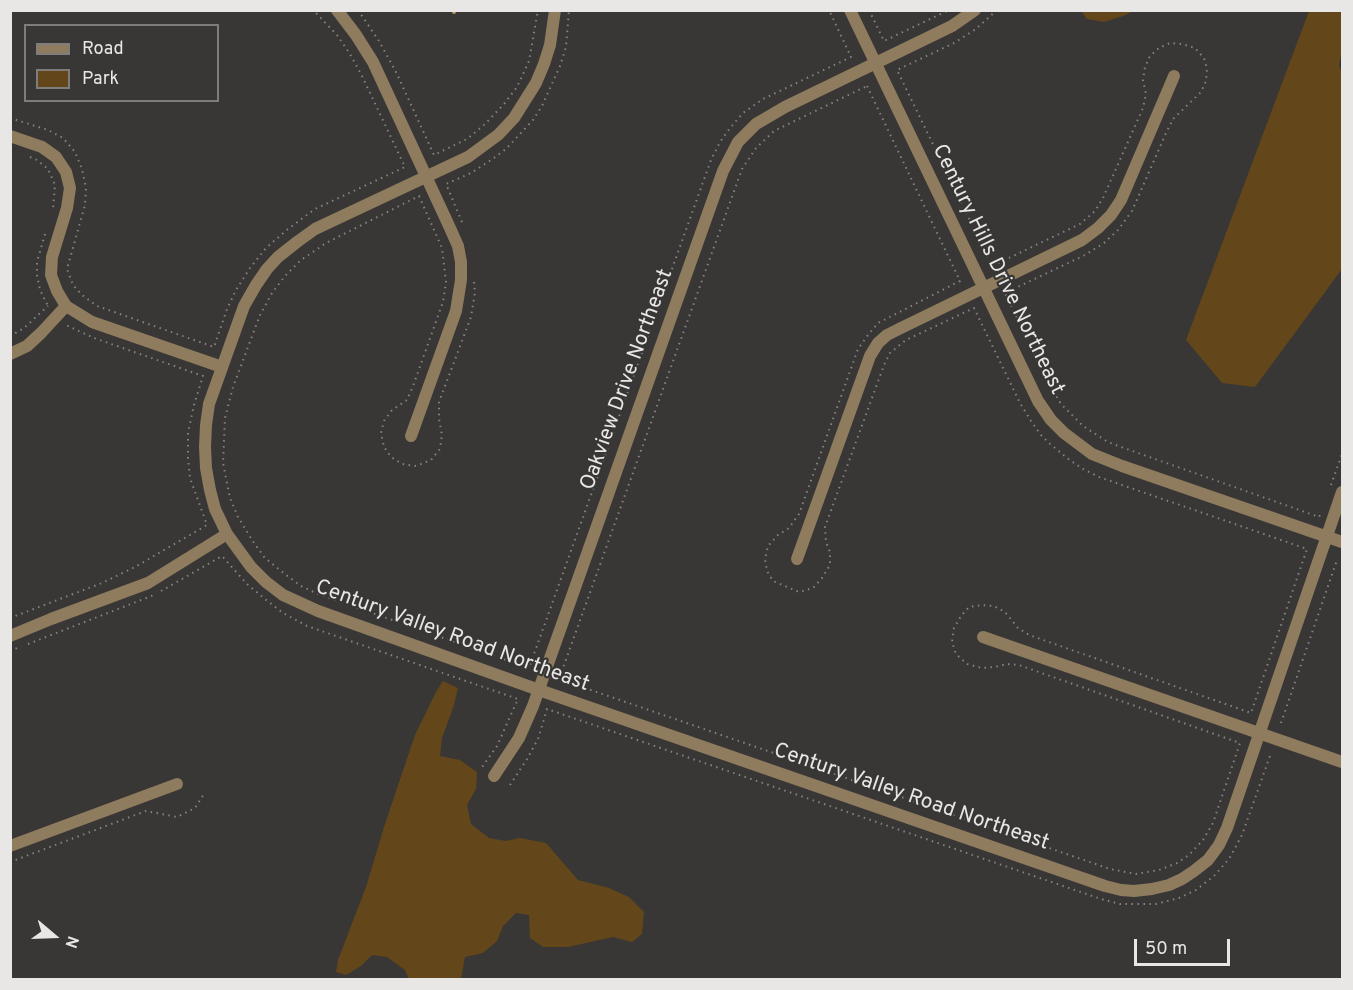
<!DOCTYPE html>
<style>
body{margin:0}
#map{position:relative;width:1353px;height:990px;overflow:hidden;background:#383735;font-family:Overpass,sans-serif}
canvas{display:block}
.frame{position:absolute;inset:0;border:12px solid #e8e7e6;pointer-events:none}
.legend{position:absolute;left:24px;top:24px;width:195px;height:78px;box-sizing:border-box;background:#383735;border:2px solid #7e7d7c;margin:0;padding:8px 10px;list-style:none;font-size:18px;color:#e8e7e6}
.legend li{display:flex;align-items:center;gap:12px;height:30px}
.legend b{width:30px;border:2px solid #7e7d7c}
.north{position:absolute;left:24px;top:906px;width:60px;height:60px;-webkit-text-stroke:4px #383735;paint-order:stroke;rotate:109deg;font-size:16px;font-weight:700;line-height:24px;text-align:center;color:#e8e7e6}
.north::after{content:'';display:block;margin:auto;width:21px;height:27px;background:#e8e7e6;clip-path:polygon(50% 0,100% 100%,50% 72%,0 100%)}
.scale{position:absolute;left:1134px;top:939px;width:96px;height:27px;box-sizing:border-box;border:3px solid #e8e7e6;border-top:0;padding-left:8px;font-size:18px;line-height:21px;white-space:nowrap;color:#e8e7e6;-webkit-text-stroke:4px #383735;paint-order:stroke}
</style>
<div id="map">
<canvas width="1353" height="990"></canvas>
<div class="frame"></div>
<ul class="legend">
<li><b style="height:8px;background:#8f7b5e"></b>Road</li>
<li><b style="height:16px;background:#63471a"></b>Park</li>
</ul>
<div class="north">N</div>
<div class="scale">50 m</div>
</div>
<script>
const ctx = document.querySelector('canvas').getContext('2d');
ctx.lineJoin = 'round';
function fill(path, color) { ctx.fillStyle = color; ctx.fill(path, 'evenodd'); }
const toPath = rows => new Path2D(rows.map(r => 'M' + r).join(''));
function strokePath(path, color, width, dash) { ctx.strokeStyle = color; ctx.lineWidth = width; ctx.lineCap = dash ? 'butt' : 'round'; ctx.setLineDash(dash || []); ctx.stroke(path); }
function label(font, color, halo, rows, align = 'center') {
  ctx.font = font + ' Overpass,sans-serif'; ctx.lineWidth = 4.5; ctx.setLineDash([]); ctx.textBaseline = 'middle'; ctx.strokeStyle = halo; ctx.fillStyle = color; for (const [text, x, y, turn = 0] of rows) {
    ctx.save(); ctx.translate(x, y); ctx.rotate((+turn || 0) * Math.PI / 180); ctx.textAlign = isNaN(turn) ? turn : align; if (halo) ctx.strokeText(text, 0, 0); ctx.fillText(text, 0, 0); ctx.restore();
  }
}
fill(toPath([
 [1081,11,1134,11,1123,16,1104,22,1087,19],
 [1309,11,1342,11,1342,50,1339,66,1342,72,1342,269,1255,387,1222,383,1186,340],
 [443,681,458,688,454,705,442,738,440,756,460,760,477,772,476,789,467,805,471,824,489,838,506,841,520,838,546,843,578,880,609,888,629,897,644,912,642,934,632,942,613,937,568,947,543,947,530,938,529,915,516,913,503,926,497,941,483,953,465,957,461,979,409,979,405,970,387,957,372,955,361,966,346,975,336,972,338,960,366,887,384,827,415,735,436,692]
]), '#63471a');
strokePath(toPath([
 [454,10,454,12]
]), '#b89862', 4);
strokePath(toPath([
 [358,10,379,41,397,74,434,155,467,139,484,125,504,104,517,87,529,61,538,10],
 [869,10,884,41,949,10],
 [997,10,976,29,954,43,897,70,992,266,1080,224,1095,211,1103,198,1143,108,1146,94,1143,80,1145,67,1150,56,1159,48,1170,43,1182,44,1195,48,1204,58,1207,69,1206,81,1201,92,1173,119,1166,133,1132,211,1118,230,1104,243,1085,255,1005,293,1049,384,1061,404,1083,426,1108,442,1124,448,1319,517,1320,515],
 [867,86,960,281,878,323,868,335,858,349,799,514,789,528,778,535,768,546,765,559,767,571,773,581,799,592,813,588,822,578,830,565,830,552,826,542,825,527,884,365,890,353,906,340,974,308,1020,403,1031,421,1041,435,1050,444,1071,461,1083,469,1099,477,1307,549,1251,713,1029,635,1018,628,1005,612,994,606,982,605,969,607,961,616,954,628,952,642,956,654,967,664,982,668,995,667,1007,664,1019,665,1240,743,1213,823,1203,840,1189,855,1177,863,1159,870,1136,874,1110,869,559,679,742,169,756,148,774,131,867,86],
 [10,118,48,130,63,138,75,152,82,169,86,188,85,205,67,269,73,285,82,295,97,306,214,347,227,309,236,290,250,268,266,248,288,229,315,209,405,167,362,76,350,54,337,35,313,10],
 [30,157,37,160,48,169,55,185,53,209],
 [462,222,446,184,471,173,491,160,506,149,533,120,542,106,560,66,566,47,569,10],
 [45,234,37,262,37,275,40,290,48,306],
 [474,282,475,292,471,317,439,402,439,419,442,435,440,449,431,460,416,466,402,464,391,457,384,447,381,433,384,421,392,410,407,400,413,386,443,302,446,282,442,248,419,196,326,243,301,260,285,276,272,293,260,315,233,387,225,418,223,463,230,498,238,517,254,543,265,558,286,575,301,586,318,594,529,668,711,160,720,142,730,128,743,113,763,99,851,57,829,10],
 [10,336,24,328,48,306],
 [1331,485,1342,454],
 [161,591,222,556,247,584,265,599,283,613,307,626,518,699,497,746,480,770],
 [10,618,102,583,135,567,207,525,190,478,188,458,188,433,194,405,203,376,94,338,66,325],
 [28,644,154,595],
 [10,651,17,648],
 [1281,723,1337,560],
 [510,785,527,759,538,739,547,709,1101,899,1120,904,1156,904,1179,898,1196,890,1214,876,1229,859,1242,835,1271,753],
 [10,862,146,811,177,817,195,808,204,794]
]), '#858483', 2, [1.5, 4.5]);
strokePath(toPath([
 [337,10,356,35,373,62,450,228,458,246,461,262,461,280,456,311,411,436],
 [555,10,550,45,544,64,536,83,514,118,498,135,468,157,315,229,297,242,278,257,267,269,256,285,244,306,209,404,206,425,205,447,206,468,210,490,215,509,227,534,251,567,266,582,283,595,318,611,539,690,1105,886,1121,890,1134,891,1152,889,1169,885,1182,879,1194,871,1208,860,1219,845,1227,828,1342,492],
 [850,10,1038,401,1051,420,1064,433,1092,454,1122,466,1342,542],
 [10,136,42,147,56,157,66,172,70,188,67,208,52,257,51,275,57,291,66,306,92,322,222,367],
 [10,354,27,346,41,333,66,306],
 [797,559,870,356,878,343,887,335,901,328,1082,240,1098,228,1111,215,1121,200,1174,76],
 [10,636,51,619,148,583,227,534],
 [983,637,1342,762],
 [494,776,519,738,533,706,723,171,738,142,756,124,785,107,952,26,975,10],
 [10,846,177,784]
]), '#8f7b5e', 12);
label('21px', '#e8e7e6', '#383735', [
 ["Century Hills Drive Northeast",997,270,64],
 ["Oakview Drive Northeast",628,380,-70],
 ["Century Valley Road Northeast",452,637,20],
 ["Century Valley Road Northeast",911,798,19]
]);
</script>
